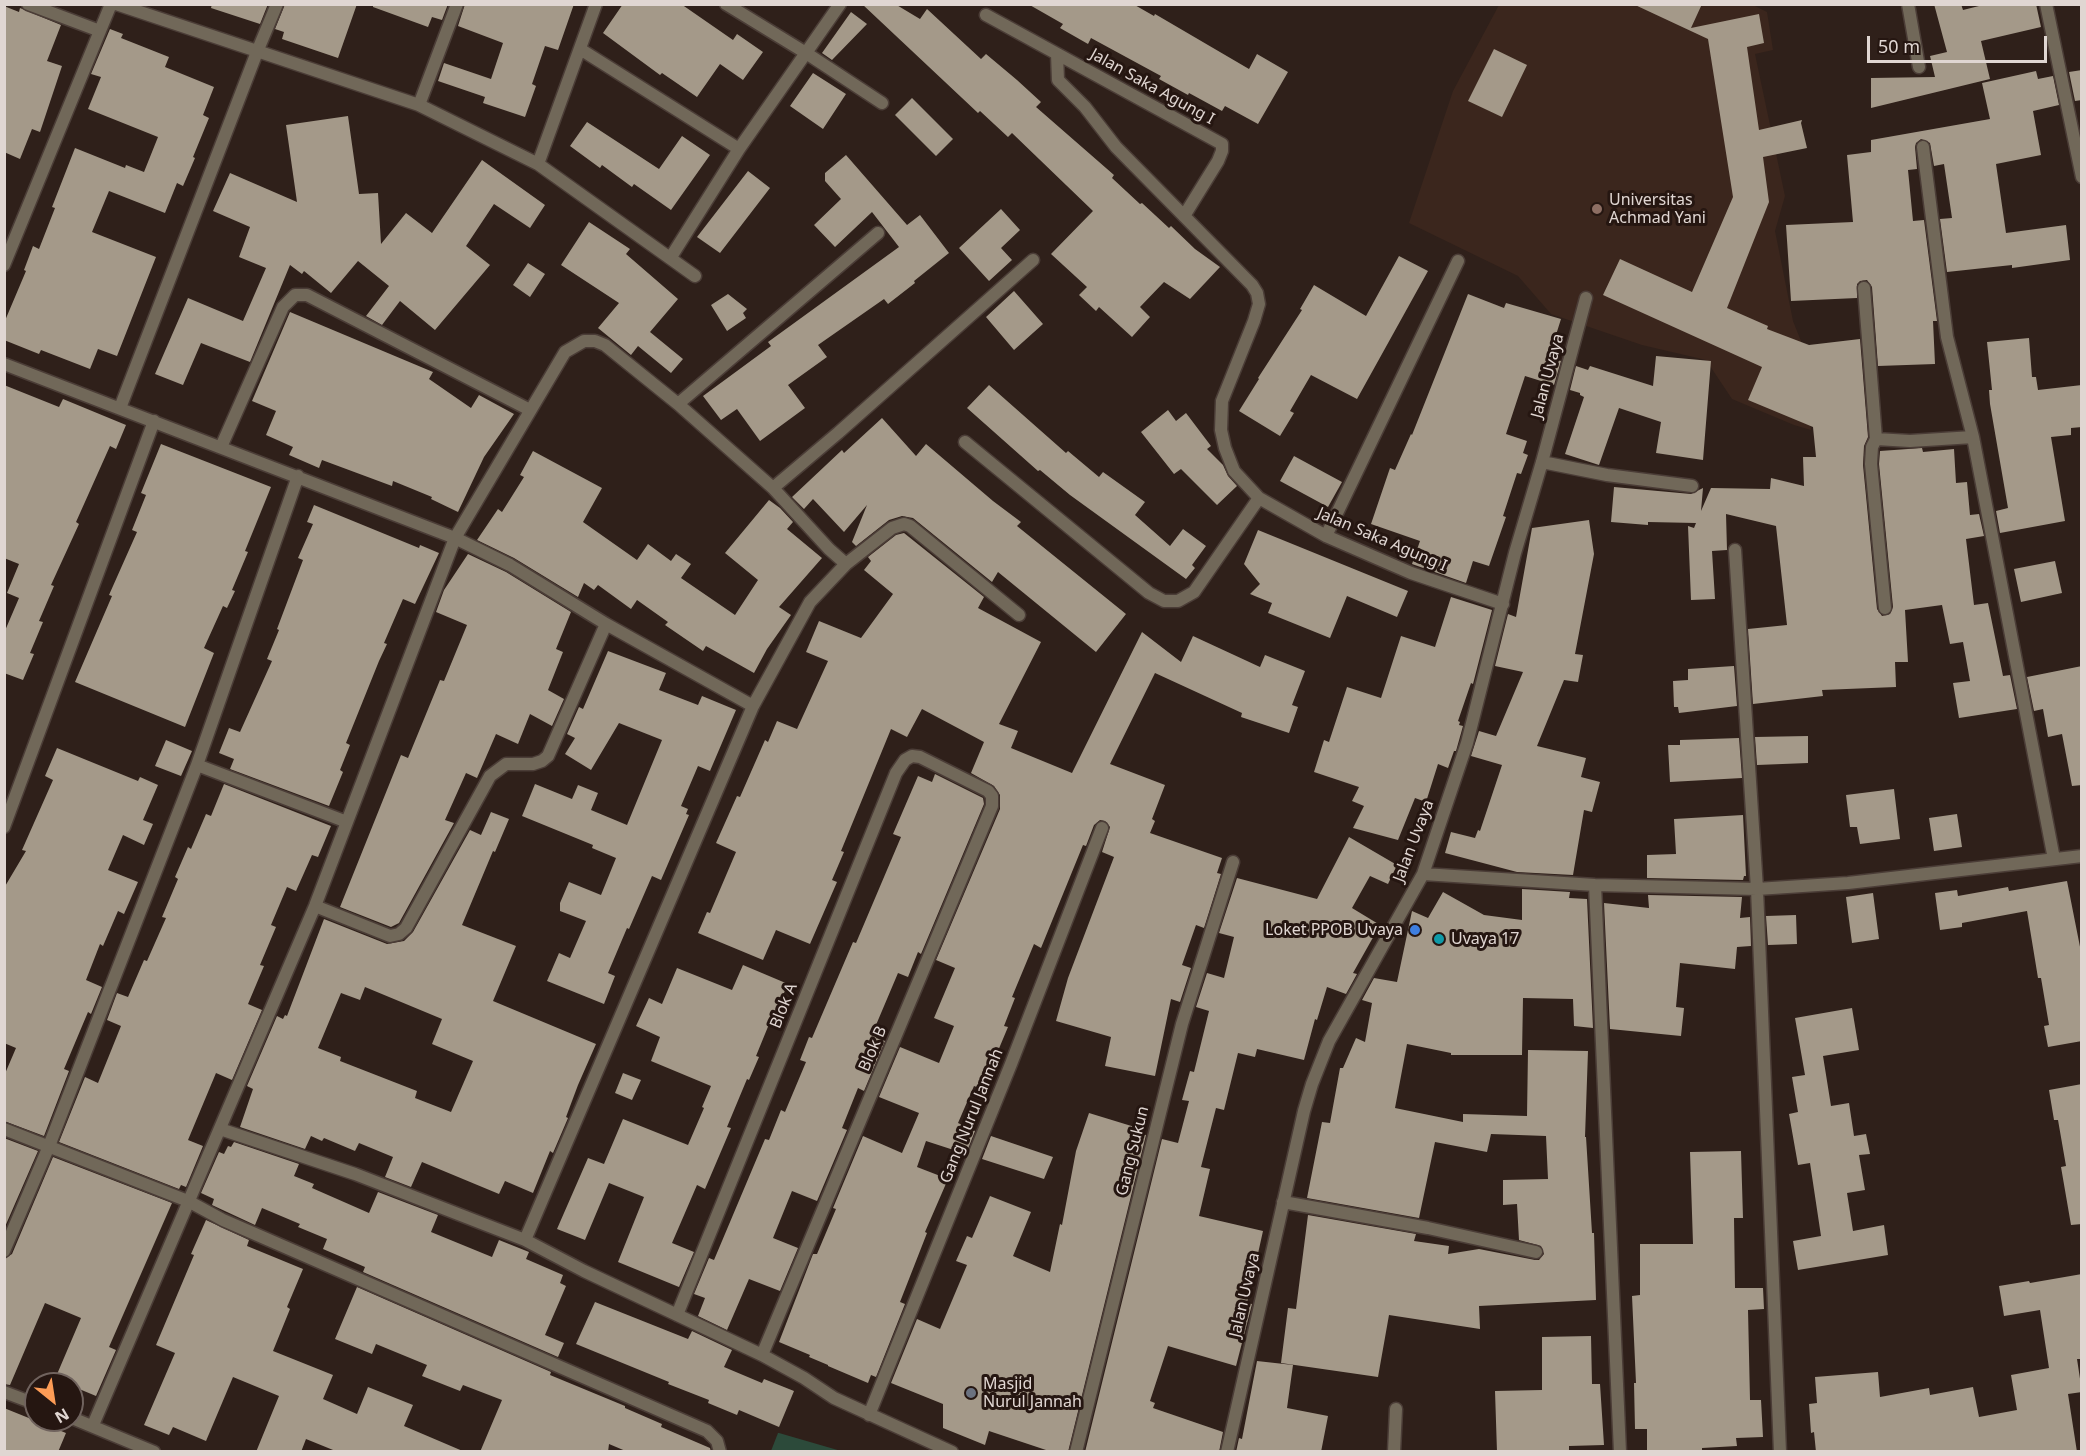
<!DOCTYPE html>
<style>
body{margin:0}
#map{position:relative;width:2086px;height:1456px;overflow:hidden;background:#2f201a;font-family:"Noto Sans",sans-serif}
canvas{display:block}
.frame{position:absolute;inset:0;border:6px solid #e0d6d2;pointer-events:none}
.north{position:absolute;left:24px;top:1372px;width:60px;height:60px;box-sizing:border-box;background:#251611;border:2px solid #70635e;border-radius:50%;rotate:150deg;font-size:16px;font-weight:700;line-height:24px;text-align:center;color:#e0d6d2}
.north::after{content:'';display:block;margin:auto;width:21px;height:27px;background:#fd9c56;clip-path:polygon(50% 0,100% 100%,50% 72%,0 100%)}
.scale{position:absolute;left:1867px;top:36px;width:180px;height:27px;box-sizing:border-box;border:3px solid #e0d6d2;border-top:0;padding-left:8px;font-size:18px;line-height:21px;white-space:nowrap;color:#e0d6d2;-webkit-text-stroke:4px #251611;paint-order:stroke}
</style>
<div id="map">
<canvas width="2086" height="1456"></canvas>
<div class="frame"></div>
<div class="north">N</div>
<div class="scale">50 m</div>
</div>
<script>
const ctx = document.querySelector('canvas').getContext('2d');
ctx.lineJoin = 'round';
function fill(path, color) { ctx.fillStyle = color; ctx.fill(path, 'evenodd'); }
const toPath = rows => new Path2D(rows.map(r => 'M' + r).join(''));
function strokePath(path, color, width, dash) { ctx.strokeStyle = color; ctx.lineWidth = width; ctx.lineCap = dash ? 'butt' : 'round'; ctx.setLineDash(dash || []); ctx.stroke(path); }
function label(font, color, halo, rows, align = 'center') {
  ctx.font = font + ' "Noto Sans",sans-serif'; ctx.lineWidth = 6; ctx.setLineDash([]); ctx.textBaseline = 'middle'; ctx.strokeStyle = halo; ctx.fillStyle = color; for (const [text, x, y, turn = 0] of rows) {
    ctx.save(); ctx.translate(x, y); ctx.rotate((+turn || 0) * Math.PI / 180); ctx.textAlign = isNaN(turn) ? turn : align; if (halo) ctx.strokeText(text, 0, 0); ctx.fillText(text, 0, 0); ctx.restore();
  }
}
fill(toPath([
 [1751,4,1767,12,1773,50,1755,54,1785,196,1775,231,1793,321,1801,341,1811,430,1794,425,1732,399,1706,360,1642,345,1551,314,1518,276,1409,223,1453,91,1499,5]
]), '#3b261d');
fill(toPath([
 [778,1433,779,1433,841,1451,771,1451]
]), '#2c4a3a');
fill(toPath([
 [212,4,268,4,260,24,211,8],
 [285,4,357,4,338,58,282,39,284,32,275,29],
 [373,4,448,4,442,20,432,17,428,27,373,7],
 [465,4,574,4,558,50,545,46,532,84,536,86,525,117,483,103,485,97,438,81,444,63,491,79,503,43,458,26],
 [623,4,681,4,733,40,737,34,763,52,743,80,720,64,697,97,662,73,660,75,603,33],
 [862,4,895,4,920,19,927,9,981,59,986,54,1017,80,1041,102,1036,107,1114,175,1112,178,1140,204,1142,203,1169,228,1171,226,1195,249,1220,267,1190,299,1164,282,1140,307,1150,317,1132,337,1099,307,1096,311,1079,295,1087,287,1051,254,1093,211,1012,133,1008,137,980,111,978,113],
 [1028,4,1133,4,1154,16,1155,14,1249,69,1257,54,1288,72,1258,124,1225,106,1222,111,1189,93,1188,95,1159,79,1161,76,1091,38,1088,44,1060,28,1063,24],
 [1633,4,1702,4,1691,28,1759,14,1764,43,1747,47,1759,130,1802,120,1801,123,1807,148,1763,157,1769,202,1727,308,1768,326,1767,329,1809,345,1860,339,1868,437,1864,446,1863,465,1877,609,1882,616,1890,614,1893,607,1879,464,1880,451,1922,448,1923,452,1954,449,1956,483,1967,482,1970,515,1979,514,1984,536,1966,539,1974,605,1988,603,2003,676,2010,675,2017,709,1959,718,1953,683,1970,681,1963,642,1950,644,1942,605,1905,610,1908,662,1895,662,1896,687,1822,690,1823,696,1753,704,1748,629,1787,625,1776,526,1726,514,1727,550,1712,551,1715,599,1691,600,1688,526,1694,528,1696,523,1648,522,1648,525,1611,522,1614,487,1691,494,1703,488,1701,511,1711,488,1770,489,1771,478,1804,486,1803,457,1816,457,1813,427,1748,400,1762,367,1603,295,1620,259,1692,292,1733,197,1708,39],
 [1934,4,1961,4,1963,10,1987,4,2036,4,2041,27,1981,41,1990,79,1871,108,1871,78,1935,77,1930,56,1947,52],
 [4,6,19,12,20,8,61,25,47,61,62,66,40,132,32,129,20,159,4,152],
 [851,12,867,24,832,60,822,53],
 [110,29,123,34,121,38,169,57,165,67,214,87,203,115,209,118,193,157,195,158,183,186,177,183,165,213,109,191,92,232,156,257,117,356,98,349,90,369,41,350,39,354,4,340,4,323,26,271,24,270,33,246,39,249,55,208,52,207,75,148,125,168,126,165,144,172,158,137,88,109,101,77,91,74],
 [1494,49,1527,65,1502,117,1468,101],
 [2082,70,2082,100,2075,101,2069,72],
 [2036,71,2038,79,2053,76,2059,105,2033,111,2041,155,1996,164,2006,233,2066,225,2070,260,2012,268,2012,265,1947,272,1940,219,1952,218,1944,164,1934,166,1930,143,1921,139,1916,143,1915,147,1917,169,1908,170,1913,221,1924,220,1937,321,1933,321,1935,364,1878,366,1872,287,1867,280,1860,281,1857,284,1857,298,1791,301,1786,225,1853,222,1847,155,1871,152,1871,140,1990,119,1982,83],
 [813,73,846,94,823,129,790,106],
 [912,98,953,139,936,156,895,115],
 [348,116,359,194,378,193,381,244,406,213,432,233,482,160,545,205,530,228,494,204,466,246,490,265,435,330,400,301,382,325,366,316,389,286,358,261,331,293,304,271,302,274,290,265,250,362,201,343,183,385,155,374,188,298,243,321,266,268,239,257,250,227,213,211,230,173,297,202,286,125],
 [587,122,659,169,682,136,710,155,671,210,634,184,632,187,602,165,600,168,570,146],
 [846,155,907,225,920,215,949,253,914,281,915,283,888,304,884,299,818,345,827,357,788,385,805,408,760,441,737,409,721,420,703,396,771,346,768,342,899,247,872,212,835,247,814,225,841,199,825,181,825,173],
 [748,171,770,188,720,253,697,237],
 [1001,209,1020,230,1001,248,1012,260,989,281,959,248],
 [589,222,630,249,626,254,678,299,650,332,683,359,671,373,638,346,631,355,598,328,619,303,561,265],
 [1399,256,1428,271,1357,399,1311,375,1290,411,1294,413,1280,436,1239,411,1259,379,1258,378,1302,310,1300,309,1314,285,1366,316],
 [528,263,545,274,530,297,513,285],
 [1014,291,1043,324,1014,350,986,317],
 [728,294,747,309,743,313,746,318,727,331,711,305],
 [1468,294,1504,308,1506,303,1561,319,1549,357,1561,361,1554,385,1525,376,1506,434,1527,441,1523,453,1528,455,1521,474,1517,473,1503,516,1506,517,1489,566,1473,561,1466,583,1412,564,1420,541,1371,524,1390,468,1395,470,1411,434,1412,435],
 [290,312,433,372,429,379,471,408,479,395,514,414,484,457,458,512,431,499,432,497,393,481,392,486,322,460,319,468,289,455,293,447,266,435,276,411,252,401],
 [2029,338,2032,377,2036,377,2038,390,2082,385,2082,427,2071,428,2071,435,2051,437,2065,521,2000,533,1996,511,2008,508,1990,404,1989,390,1992,390,1987,342],
 [1656,356,1711,361,1703,460,1656,453,1661,422,1619,408,1599,465,1565,454,1584,397,1580,395,1580,393,1570,390,1576,366,1588,370,1590,366,1653,386],
 [4,385,59,407,63,399,126,425,116,449,110,446,76,522,79,524,51,585,54,586,39,621,43,622,30,653,34,654,23,680,4,673,4,633,19,598,7,593,19,564,4,558],
 [989,385,1066,453,1068,451,1099,477,1103,472,1145,502,1135,515,1170,546,1183,529,1206,546,1192,565,1195,568,1186,579,1070,495,1040,470,1038,471,967,408],
 [1168,410,1176,421,1186,413,1211,446,1207,449,1223,465,1228,476,1237,486,1217,505,1181,469,1174,474,1141,432],
 [882,418,916,456,926,444,993,501,1021,522,1017,526,1126,614,1096,652,998,572,992,582,913,518,902,516,889,520,856,546,852,542,867,505,844,532,813,499,804,509,792,497,842,450,844,453],
 [161,444,271,487,245,551,248,552,232,590,235,591,227,608,223,606,204,648,214,653,185,727,75,682,112,596,109,595,137,532,132,530,146,495,141,493],
 [533,451,602,488,583,522,637,560,648,544,671,561,676,554,691,564,681,578,735,615,758,580,725,553,769,500,780,508,793,522,787,529,822,558,779,607,791,615,767,649,754,673,706,646,703,651,665,625,668,622,637,600,631,609,598,585,594,590,584,583,578,597,514,558,477,540,498,509,502,512,524,477,520,475],
 [1294,456,1342,482,1328,507,1280,481],
 [314,505,419,548,420,545,439,553,415,604,403,599,384,643,387,644,379,661,346,743,350,745,340,770,343,772,329,806,230,769,234,759,219,753,229,728,240,732,272,661,267,659,279,630,277,629,303,560,298,558,313,524,307,522],
 [1589,520,1594,554,1575,654,1583,655,1578,682,1564,680,1537,746,1586,758,1581,777,1600,782,1592,812,1584,810,1573,875,1517,872,1445,853,1451,832,1475,838,1478,830,1480,831,1502,765,1471,756,1479,731,1496,736,1523,672,1495,666,1508,614,1516,617,1532,528],
 [1258,530,1408,591,1397,617,1347,596,1330,638,1268,613,1272,603,1250,594,1260,584,1244,564],
 [904,533,984,597,978,608,1041,642,999,724,1018,731,1011,748,1072,773,1142,632,1181,662,1193,636,1260,667,1265,655,1305,671,1292,705,1298,707,1289,733,1241,717,1242,713,1155,673,1110,764,1165,785,1152,819,1155,821,1150,833,1222,858,1217,873,1221,874,1204,928,1196,925,1182,965,1191,968,1180,1002,1171,999,1155,1076,1105,1066,1111,1037,1056,1021,1068,978,1114,857,1102,852,1110,827,1105,821,1100,820,1094,825,1086,846,1083,845,1041,948,1034,944,1012,997,1015,998,1004,1026,1008,1027,982,1089,974,1086,958,1123,975,1131,966,1154,926,1141,917,1167,948,1179,925,1232,927,1233,900,1302,905,1304,876,1377,871,1375,868,1383,828,1366,828,1365,809,1357,810,1355,779,1342,813,1254,817,1254,836,1209,833,1208,863,1136,902,1153,919,1113,879,1097,900,1047,939,1063,954,1026,934,1018,955,968,936,960,1000,809,1000,795,994,786,971,773,984,742,922,709,907,737,891,729,841,851,844,852,832,880,837,882,810,944,776,930,763,960,698,933,707,912,710,913,736,852,716,843,737,796,740,797,765,740,768,742,777,721,797,729,828,661,806,652,819,621,861,638,893,594,864,570,871,561,868,557,896,535],
 [468,554,506,572,571,612,556,649,563,652,548,690,564,699,552,726,530,714,518,744,496,734,477,778,466,773,445,820,454,823,399,923,391,927,340,907,401,755,408,758,440,680,444,681,467,625,436,612,444,590],
 [2055,561,2062,593,2021,602,2014,569],
 [1451,597,1492,610,1473,684,1471,683,1458,721,1460,722,1459,725,1463,726,1456,751,1454,751,1448,768,1438,764,1426,802,1415,798,1398,840,1353,828,1364,806,1352,801,1359,787,1314,772,1324,740,1329,742,1347,687,1381,698,1401,636,1435,647],
 [608,651,666,673,659,690,698,705,702,696,736,710,710,771,698,766,681,806,688,809,686,814,689,815,661,880,652,876,629,929,627,928,608,973,615,976,604,1004,547,981,559,953,570,958,586,921,560,911,560,903,569,882,601,895,616,858,592,848,593,845,522,816,535,784,572,799,578,785,598,793,591,810,627,825,662,740,619,723,591,770,565,754,575,738,567,734,579,707,583,709],
 [1734,666,1737,706,1679,713,1678,707,1674,707,1673,681,1688,680,1688,669],
 [2082,666,2082,785,2072,786,2062,734,2048,737,2043,709,2034,711,2027,677],
 [1808,736,1808,763,1757,765,1755,737],
 [1739,738,1742,778,1670,782,1668,745,1680,745,1680,740],
 [166,740,192,751,181,776,155,766],
 [57,748,138,781,140,777,158,785,143,820,153,824,144,845,123,835,108,870,138,882,124,914,118,911,103,946,100,944,86,980,102,987,91,1014,88,1012,64,1069,69,1071,44,1136,4,1121,4,1076,16,1048,4,1043,4,888,26,851,22,850,53,780,45,776],
 [935,774,983,798,984,804,921,954,918,952,908,977,898,973,876,1025,881,1027,876,1038,885,1041,864,1091,858,1088,842,1128,847,1130,817,1201,792,1191,773,1238,798,1248,780,1291,749,1279,727,1330,698,1316,705,1298,694,1294,709,1258,714,1260,765,1139,769,1140,781,1110,785,1112,806,1062,800,1060,809,1037,812,1038,853,942,856,943,901,837,893,834,918,776,932,782],
 [224,784,331,826,318,857,312,855,296,891,287,887,271,925,276,927,260,965,264,966,248,1004,262,1010,232,1080,216,1073,188,1140,203,1146,186,1187,181,1185,179,1189,59,1142,85,1077,98,1083,121,1026,107,1020,117,993,128,997,144,960,147,961,166,918,162,917,178,879,175,877,188,847,191,849,206,814,211,816],
 [1894,789,1900,839,1860,844,1857,827,1850,827,1846,795],
 [491,812,509,819,495,852,493,851,462,925,516,946,493,1001,596,1044,578,1085,566,1117,568,1118,553,1153,550,1151,533,1193,505,1181,499,1194,422,1162,411,1187,385,1177,393,1157,359,1143,355,1151,324,1138,322,1141,311,1136,305,1149,240,1127,253,1089,247,1086,277,1016,283,1019,285,1015,287,1016,324,919,387,944,404,941,413,932,470,830,481,835],
 [365,987,442,1019,432,1044,473,1061,451,1112,415,1098,417,1091,340,1061,341,1057,318,1048,341,993,360,1000],
 [1957,814,1962,847,1934,851,1929,818],
 [1743,815,1746,876,1744,876,1743,880,1647,878,1647,855,1676,854,1674,819],
 [1349,837,1397,865,1388,884,1370,876,1352,908,1380,925,1353,973,1357,974,1346,994,1327,987,1317,1020,1315,1019,1304,1060,1257,1049,1255,1057,1238,1053,1224,1110,1216,1108,1201,1167,1210,1169,1199,1216,1263,1231,1247,1303,1252,1304,1236,1366,1168,1346,1150,1401,1155,1403,1153,1408,1223,1432,1219,1452,1085,1452,1162,1139,1178,1143,1189,1101,1182,1100,1190,1071,1194,1072,1209,1011,1196,1007,1207,973,1224,978,1234,937,1219,933,1237,878,1317,899],
 [2067,881,2082,957,2082,1041,2048,1047,2044,1026,2049,1025,2041,978,2038,978,2027,911,1962,923,1962,927,1940,930,1935,893,1957,890,1958,896,2008,887,2009,891],
 [1522,889,1570,892,1569,898,1587,899,1593,1028,1574,1026,1573,999,1523,998,1522,1055,1451,1055,1451,1053,1407,1044,1395,1108,1463,1122,1463,1114,1527,1116,1528,1050,1588,1051,1585,1137,1586,1137,1592,1233,1594,1233,1596,1300,1479,1306,1480,1329,1389,1315,1378,1377,1281,1363,1288,1308,1296,1309,1308,1215,1416,1234,1414,1241,1449,1246,1448,1254,1479,1249,1535,1260,1539,1260,1544,1254,1541,1246,1519,1240,1517,1204,1503,1205,1503,1180,1548,1179,1546,1136,1491,1134,1487,1152,1435,1142,1419,1218,1307,1198,1322,1122,1330,1123,1340,1068,1343,1068,1356,1038,1365,1042,1372,1003,1362,1000,1374,978,1397,982,1412,911,1428,918,1443,892,1484,915,1522,920],
 [1873,893,1879,939,1852,943,1846,897],
 [1648,895,1742,897,1740,918,1750,917,1751,946,1737,947,1735,969,1680,963,1676,1007,1684,1008,1681,1036,1610,1029,1604,903,1649,908],
 [1796,915,1797,944,1768,945,1766,916],
 [743,965,788,984,775,1013,774,1012,756,1056,759,1057,749,1080,747,1079,727,1127,731,1128,705,1189,697,1185,672,1243,694,1252,679,1287,618,1262,644,1197,609,1183,585,1240,557,1229,588,1158,604,1164,623,1119,688,1145,704,1108,702,1107,711,1086,651,1061,660,1037,636,1026,649,998,662,1004,677,968,732,990],
 [1852,1008,1859,1050,1823,1056,1831,1106,1849,1103,1854,1136,1866,1134,1870,1154,1859,1155,1865,1190,1847,1193,1853,1231,1884,1225,1888,1255,1798,1270,1793,1241,1821,1236,1810,1163,1798,1165,1789,1114,1798,1112,1792,1077,1805,1075,1795,1018],
 [623,1073,641,1080,632,1100,615,1093],
 [2082,1084,2082,1224,2071,1225,2061,1167,2066,1166,2058,1120,2054,1120,2049,1090],
 [1089,1113,1138,1128,1137,1133,1146,1135,1068,1452,1052,1452,989,1431,985,1445,943,1428,943,1404,891,1383,917,1319,940,1329,967,1265,956,1261,967,1236,972,1238,990,1196,1031,1212,1013,1256,1050,1272,1060,1224,1062,1225,1076,1151],
 [991,1136,1053,1157,1044,1179,982,1159],
 [4,1138,38,1151,4,1229],
 [234,1142,299,1164,294,1176,314,1184,312,1188,369,1213,378,1192,438,1215,431,1232,492,1257,499,1240,529,1252,526,1259,563,1275,560,1283,566,1286,545,1335,564,1343,558,1357,363,1272,365,1267,323,1249,327,1239,298,1227,300,1224,262,1208,255,1225,212,1205,214,1199,201,1193,219,1152,224,1154,228,1146,231,1147],
 [1741,1151,1743,1218,1734,1218,1735,1288,1763,1288,1764,1309,1748,1310,1750,1400,1761,1400,1763,1437,1736,1438,1737,1446,1702,1448,1702,1452,1647,1452,1647,1429,1635,1429,1634,1383,1636,1383,1632,1296,1640,1295,1640,1244,1693,1244,1690,1152],
 [53,1157,172,1203,109,1347,116,1350,96,1396,72,1386,72,1384,55,1379,81,1318,45,1303,10,1385,4,1384,4,1259,12,1254],
 [206,1220,249,1240,247,1246,303,1269,287,1307,290,1309,273,1351,333,1375,323,1399,357,1414,368,1387,413,1405,404,1426,465,1452,338,1452,306,1439,301,1452,256,1452,279,1396,233,1377,206,1441,173,1427,169,1435,144,1425,175,1353,156,1345,194,1255,191,1254],
 [2082,1274,2082,1359,2077,1359,2082,1392,2068,1394,2077,1452,1816,1452,1814,1432,1811,1433,1809,1404,1817,1403,1815,1377,1878,1372,1880,1397,1929,1388,1930,1395,1973,1387,1979,1417,2017,1410,2011,1375,2049,1368,2040,1310,2004,1316,1999,1286,2029,1281,2030,1283],
 [357,1287,551,1372,550,1375,625,1406,625,1408,662,1424,661,1427,710,1448,711,1452,628,1452,609,1444,608,1452,480,1452,502,1400,463,1385,460,1391,422,1376,427,1365,376,1344,372,1354,335,1339],
 [595,1302,688,1339,692,1331,732,1350,724,1367,762,1383,764,1379,794,1391,779,1427,739,1410,737,1415,708,1403,709,1400,668,1384,669,1382,576,1344],
 [1591,1336,1592,1384,1600,1384,1604,1445,1569,1446,1569,1452,1497,1452,1495,1391,1542,1390,1542,1337],
 [1257,1361,1293,1365,1287,1408,1328,1416,1321,1452,1236,1452,1239,1438,1242,1439],
 [4,1408,66,1433,58,1452,4,1452]
]), '#a49989');
const minor = toPath([
 [28,4,100,31],
 [116,4,419,105,538,164,695,276],
 [726,4,806,53,882,103],
 [1908,4,1919,67],
 [2046,4,2082,177],
 [986,15,1222,144,1222,151,1218,161,1184,216],
 [580,49,739,149],
 [1057,54,1058,80,1085,107,1116,147,1252,285,1257,293,1259,304,1254,321,1222,401,1221,430,1225,448,1234,471,1259,498,1326,536,1411,573,1503,604],
 [419,105,457,4],
 [1923,147,1947,337,1973,437,2054,859],
 [538,164,596,4],
 [671,257,739,149,840,4],
 [4,265,111,4],
 [1864,288,1876,439,1910,441,1973,437],
 [4,364,455,538,510,565,606,624,753,706],
 [678,404,878,233],
 [120,408,257,52,277,4],
 [1876,439,1872,447,1871,464,1885,608],
 [965,442,1149,593,1164,601,1178,601,1194,592,1259,498],
 [221,447,283,307,295,295,307,295,530,410],
 [1542,462,1607,475,1692,486],
 [1326,536,1458,261],
 [1735,550,1757,889,1848,883,2082,856],
 [846,564,892,528,904,524,910,526,1019,615],
 [197,765,347,822],
 [4,827,154,421],
 [1423,874,1595,885,1757,889,1780,1452],
 [1595,885,1620,1452],
 [315,906,390,936,399,934,406,928,490,776,506,764,533,764,542,761,548,756,606,624],
 [4,1129,188,1201,223,1220,707,1431,717,1441,720,1452],
 [220,1129,355,1174,525,1240,584,1271,762,1355,804,1378,834,1398,952,1452],
 [1283,1202,1428,1228,1536,1252],
 [525,1240,753,706,810,602,846,564,829,549,773,488],
 [4,1251,49,1146,197,765,298,476],
 [677,1315,896,773,905,760,912,756,920,757,988,791,992,796,992,806,762,1355],
 [4,1392,36,1404],
 [869,1415,1011,1064,1102,828],
 [72,1418,154,1452],
 [93,1425,315,906,455,538,565,352,584,341,595,341,605,345,678,404,773,488,838,433,1033,260],
 [1076,1452,1182,1024,1233,862],
 [1227,1452,1304,1111,1312,1084,1329,1041,1423,874,1467,743,1515,553,1542,462,1586,298],
 [1394,1452,1396,1409]
]);
strokePath(minor, '#4b3d37', 15);
strokePath(minor, '#716859', 12);
for (const [x, y, r, color] of [
 [1597,209,6,"#8d6e63"],
 [1415,930,6,"#3f7fe0"],
 [1439,939,6,"#0f9aa8"],
 [971,1393,6,"#6b7280"]
]) { const dot = new Path2D(); dot.arc(x, y, r, 0, 2 * Math.PI); ctx.fillStyle = color; ctx.fill(dot); strokePath(dot, '#251611', 2); }
label('16px', '#e0d6d2', '#251611', [
 ["Jalan Saka Agung I",1152,87,29],
 ["Jalan Uvaya",1548,376,-75],
 ["Jalan Saka Agung I",1382,540,23],
 ["Jalan Uvaya",1414,841,-69],
 ["Blok A",784,1006,-68],
 ["Blok B",873,1049,-67],
 ["Gang Nurul Jannah",972,1116,-68],
 ["Gang Sukun",1133,1151,-76],
 ["Jalan Uvaya",1245,1295,-77]
]);
label('16px', '#e0d6d2', '#251611', [
 ["Universitas",1609,200],
 ["Achmad Yani",1609,218],
 ["Loket PPOB Uvaya",1403,930,"right"],
 ["Uvaya 17",1451,939],
 ["Masjid",983,1384],
 ["Nurul Jannah",983,1402]
], 'left');
</script>
